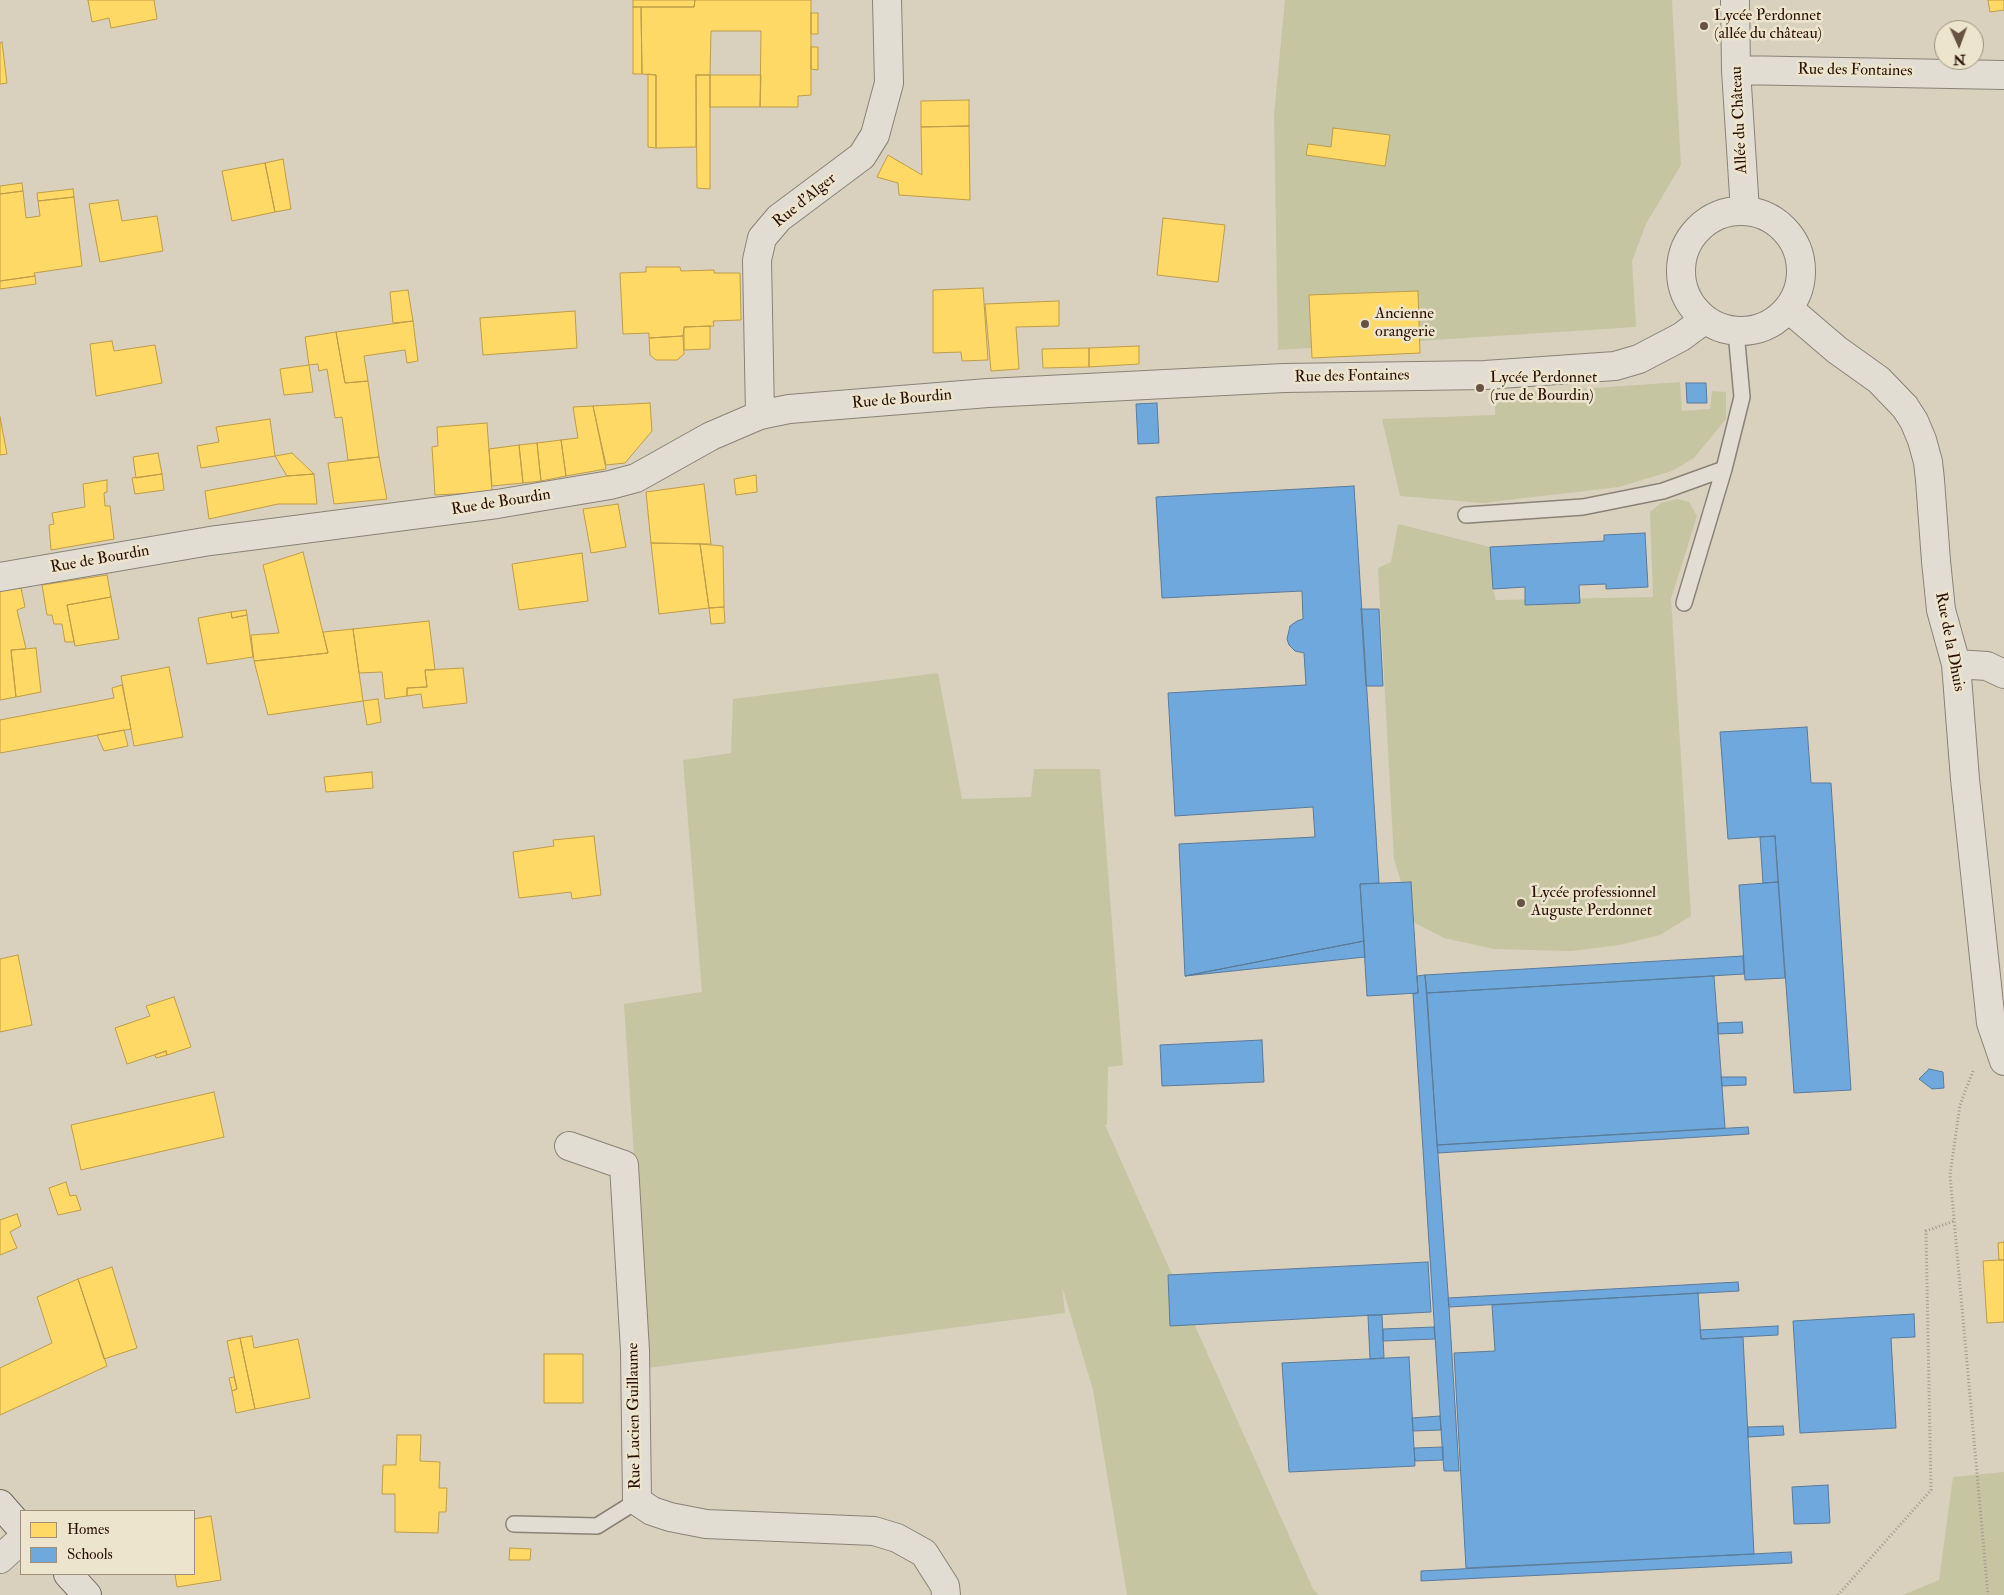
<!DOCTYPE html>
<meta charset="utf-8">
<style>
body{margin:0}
#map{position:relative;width:2004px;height:1595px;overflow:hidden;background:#d9d1bd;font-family:"IM FELL Double Pica",serif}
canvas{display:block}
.legend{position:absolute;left:20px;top:1510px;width:175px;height:65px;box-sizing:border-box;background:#ede4cd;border:1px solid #9f8f7b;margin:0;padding:6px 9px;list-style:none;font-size:15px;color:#290f01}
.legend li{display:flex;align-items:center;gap:10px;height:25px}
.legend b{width:25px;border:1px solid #9f8f7b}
.north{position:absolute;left:1934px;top:20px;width:50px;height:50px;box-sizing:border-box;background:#ede4cd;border:1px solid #9f8f7b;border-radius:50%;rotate:178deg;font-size:14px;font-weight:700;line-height:20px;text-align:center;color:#290f01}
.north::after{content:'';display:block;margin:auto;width:18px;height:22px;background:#675343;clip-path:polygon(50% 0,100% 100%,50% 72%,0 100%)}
</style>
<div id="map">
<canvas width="2004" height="1595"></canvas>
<ul class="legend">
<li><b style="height:14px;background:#ffd966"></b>Homes</li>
<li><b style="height:14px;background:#6fa8dc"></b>Schools</li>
</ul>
<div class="north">N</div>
</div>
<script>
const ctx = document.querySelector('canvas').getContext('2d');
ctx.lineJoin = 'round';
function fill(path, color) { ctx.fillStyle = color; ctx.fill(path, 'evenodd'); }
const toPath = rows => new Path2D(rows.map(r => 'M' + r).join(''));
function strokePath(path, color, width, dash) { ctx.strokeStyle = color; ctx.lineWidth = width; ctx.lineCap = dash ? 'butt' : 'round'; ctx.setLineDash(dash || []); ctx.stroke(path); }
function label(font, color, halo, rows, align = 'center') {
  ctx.font = font + ' "IM FELL Double Pica",serif'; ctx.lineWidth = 5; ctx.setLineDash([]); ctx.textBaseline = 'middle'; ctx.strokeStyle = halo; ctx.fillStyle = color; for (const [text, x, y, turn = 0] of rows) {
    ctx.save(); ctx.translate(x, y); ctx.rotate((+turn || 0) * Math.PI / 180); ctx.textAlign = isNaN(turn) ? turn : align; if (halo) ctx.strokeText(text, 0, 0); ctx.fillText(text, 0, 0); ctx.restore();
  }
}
fill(toPath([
 [1285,0,1672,0,1681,165,1646,224,1632,261,1636,327,1278,350,1274,114],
 [1680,382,1682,411,1710,409,1712,391,1726,392,1726,419,1694,458,1672,471,1619,487,1483,503,1400,496,1382,419,1495,415,1495,395],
 [1678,499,1689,502,1697,516,1671,599,1691,916,1660,935,1619,945,1571,951,1494,949,1444,938,1413,922,1394,859,1378,568,1391,562,1398,524,1490,547,1493,589,1496,600,1653,597,1650,512,1661,503],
 [938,673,962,799,1031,797,1034,769,1100,769,1123,1065,1108,1067,1107,1125,1105,1125,1313,1589,1319,1595,1127,1595,1093,1390,1062,1286,1065,1313,648,1368,624,1004,702,992,683,760,731,753,733,699],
 [2004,1472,2004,1595,1903,1595,1939,1580,1953,1477]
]), '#c6c5a1');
const homes = toPath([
 [88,0,154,0,157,19,111,28,109,18,92,22,88,0],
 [633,0,695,0,694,7,633,7,633,0],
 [695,0,811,0,811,95,798,96,798,107,760,107,761,31,711,31,710,75,696,75,696,147,656,148,656,75,642,74,641,7,694,7,695,0],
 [1988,0,2004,0,2004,10,1990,12,1988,0],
 [633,7,641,7,642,74,633,74,633,7],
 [811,13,818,13,818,34,811,34,811,13],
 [2,42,7,83,0,84,0,43,2,42],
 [811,47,818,47,818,70,811,69,811,47],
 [648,74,656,75,656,148,648,147,648,74],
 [696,75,710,75,710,189,697,188,696,75],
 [710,75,761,75,760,107,710,107,710,75],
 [969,100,969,126,921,127,921,101,969,100],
 [969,126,970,200,899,195,898,183,877,177,888,155,922,175,921,127,969,126],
 [1333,128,1390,135,1385,166,1306,155,1308,144,1331,147,1333,128],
 [283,159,291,209,275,212,265,163,283,159],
 [265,163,275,212,232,221,222,171,265,163],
 [22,183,23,191,0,194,0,186,22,183],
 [73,189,74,197,38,201,37,193,73,189],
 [23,191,26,218,40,216,38,201,74,197,82,266,34,273,35,276,0,281,0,194,23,191],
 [118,200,122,221,157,216,163,251,100,262,89,204,118,200],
 [1163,218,1225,225,1218,282,1157,275,1163,218],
 [646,267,680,267,681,271,714,270,714,273,740,273,741,320,713,321,714,326,684,327,683,336,649,338,649,333,623,334,620,273,646,272,646,267],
 [35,276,36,284,0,289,0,281,35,276],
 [983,288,988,360,962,361,961,352,933,353,933,290,983,288],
 [408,290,413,321,393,323,390,292,408,290],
 [1418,291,1420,353,1312,358,1309,295,1418,291],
 [1059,301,1059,326,1016,327,1019,369,991,371,985,304,1059,301],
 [575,311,577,348,483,355,480,318,575,311],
 [413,321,418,361,407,363,405,350,364,356,368,381,345,383,336,332,413,321],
 [710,326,710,349,684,350,684,327,710,326],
 [336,332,345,383,368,381,379,457,348,460,342,417,335,418,327,369,319,371,318,364,309,365,305,337,336,332],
 [683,336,684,354,677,360,656,360,650,355,649,338,683,336],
 [112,341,114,351,155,345,162,383,96,396,90,344,112,341],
 [1139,346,1139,364,1089,367,1089,348,1139,346],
 [1089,348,1089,367,1043,368,1042,349,1089,348],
 [309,365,313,392,284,395,280,369,309,365],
 [650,403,652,431,625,463,606,465,593,406,650,403],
 [593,406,606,469,566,476,561,440,578,438,573,407,593,406],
 [0,417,7,454,0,455,0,417],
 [270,419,275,456,201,468,197,446,219,442,216,427,270,419],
 [487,423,492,492,435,495,432,447,438,446,437,427,487,423],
 [561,440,566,476,541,481,537,443,561,440],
 [537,443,541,481,523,483,519,445,537,443],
 [519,445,523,483,492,486,489,449,519,445],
 [158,453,162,474,136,478,133,457,158,453],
 [292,453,314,474,287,476,275,456,292,453],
 [379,457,387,499,334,504,328,463,379,457],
 [162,474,164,490,135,494,132,478,162,474],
 [314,474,317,504,278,504,209,519,205,491,287,476,314,474],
 [756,475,757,492,736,495,734,479,756,475],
 [107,480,107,492,104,493,105,506,110,506,114,539,51,550,49,525,54,524,52,513,85,507,83,484,107,480],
 [704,484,711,544,651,543,646,492,704,484],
 [618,504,626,547,591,553,583,509,618,504],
 [651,543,700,544,709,608,659,614,651,543],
 [700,544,723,546,724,607,709,608,700,544],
 [303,552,328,653,254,661,251,635,279,633,263,565,303,552],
 [582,553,588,601,519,610,512,564,582,553],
 [107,575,111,597,67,605,74,642,65,642,62,624,54,624,52,615,47,615,42,585,107,575],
 [21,588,25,607,17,610,26,649,11,650,16,697,0,700,0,591,21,588],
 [111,597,119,639,75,646,67,605,111,597],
 [724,607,725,623,711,624,709,608,724,607],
 [246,610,247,615,232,618,231,612,246,610],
 [231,612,232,618,247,615,253,657,207,664,198,618,231,612],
 [429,621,435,670,425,670,427,687,407,688,407,696,385,699,382,672,359,673,353,629,429,621],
 [353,629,363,701,268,715,254,661,328,653,323,632,353,629],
 [36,648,41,692,16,697,11,650,36,648],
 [169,667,183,737,134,746,121,676,169,667],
 [463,668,467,703,423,708,421,694,407,696,407,688,427,687,425,670,463,668],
 [122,685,131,729,0,753,0,720,114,698,112,688,122,685],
 [378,699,381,722,367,725,363,701,378,699],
 [124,730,128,746,104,751,97,735,124,730],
 [372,772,373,788,326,792,324,777,372,772],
 [594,836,601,895,572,899,571,892,519,898,513,852,554,846,553,840,594,836],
 [18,955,32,1025,0,1032,0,959,18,955],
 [174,997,191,1047,167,1055,166,1051,127,1064,115,1028,150,1016,146,1006,174,997],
 [166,1051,167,1055,156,1058,155,1055,166,1051],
 [214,1092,224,1137,81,1170,71,1125,214,1092],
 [66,1182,70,1196,76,1195,81,1210,58,1215,49,1188,66,1182],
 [17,1214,21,1226,10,1232,17,1248,0,1255,0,1220,17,1214],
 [2004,1242,2004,1260,1999,1260,1998,1243,2004,1242],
 [1999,1260,2004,1260,2004,1322,1987,1323,1983,1261,1999,1260],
 [112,1267,137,1348,104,1359,78,1279,112,1267],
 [78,1279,107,1366,0,1415,0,1368,52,1343,37,1297,78,1279],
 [252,1336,254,1348,298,1339,310,1398,255,1409,240,1338,252,1336],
 [240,1338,255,1409,236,1413,232,1391,237,1389,227,1341,240,1338],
 [544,1354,583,1354,583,1403,544,1403,544,1354],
 [234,1377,237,1389,232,1391,229,1378,234,1377],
 [397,1435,421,1435,420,1461,440,1462,439,1488,447,1488,446,1512,439,1512,438,1533,395,1532,395,1494,382,1494,383,1465,396,1465,397,1435],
 [211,1516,221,1580,177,1587,175,1574,194,1574,194,1519,211,1516],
 [510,1548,531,1549,530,1560,509,1560,510,1548]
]);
fill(homes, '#ffd966');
strokePath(homes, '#bf9c48', 1);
const schools = toPath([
 [1686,383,1706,383,1707,403,1687,403,1686,383],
 [1157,403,1159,443,1138,444,1136,404,1157,403],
 [1354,486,1379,883,1360,884,1364,941,1185,976,1179,844,1315,837,1313,807,1175,816,1168,693,1306,685,1304,653,1295,651,1289,645,1287,639,1290,626,1297,621,1303,619,1302,591,1162,598,1156,497,1354,486],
 [1645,533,1648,587,1606,589,1606,584,1579,585,1580,603,1525,605,1525,587,1493,589,1490,547,1604,541,1604,535,1645,533],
 [1361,609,1379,609,1383,686,1366,686,1361,609],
 [1807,727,1811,783,1831,783,1851,1090,1794,1093,1775,836,1728,839,1720,732,1807,727],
 [1775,836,1778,882,1763,883,1760,837,1775,836],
 [1411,882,1418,993,1367,996,1360,884,1411,882],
 [1778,882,1785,978,1745,980,1739,885,1778,882],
 [1364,941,1365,957,1185,976,1364,941],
 [1743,956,1744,974,1427,993,1425,975,1743,956],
 [1425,975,1449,1307,1459,1471,1444,1471,1443,1460,1413,994,1418,993,1417,976,1425,975],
 [1714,976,1725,1128,1437,1145,1427,993,1714,976],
 [1742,1022,1743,1033,1718,1034,1718,1023,1742,1022],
 [1262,1040,1264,1082,1162,1086,1160,1045,1262,1040],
 [1929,1069,1943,1072,1944,1088,1932,1089,1919,1079,1929,1069],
 [1721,1077,1746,1077,1746,1085,1722,1086,1721,1077],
 [1748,1127,1749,1134,1438,1153,1437,1145,1748,1127],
 [1428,1262,1431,1312,1170,1326,1168,1275,1428,1262],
 [1738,1282,1739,1291,1449,1307,1448,1298,1738,1282],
 [1698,1293,1701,1339,1743,1337,1754,1554,1466,1568,1454,1353,1495,1351,1492,1305,1698,1293],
 [1914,1314,1915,1337,1891,1338,1896,1428,1800,1433,1793,1321,1914,1314],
 [1368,1315,1382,1315,1384,1358,1370,1359,1368,1315],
 [1778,1326,1778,1335,1701,1339,1700,1330,1778,1326],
 [1434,1327,1435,1339,1383,1341,1383,1329,1434,1327],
 [1409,1357,1415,1466,1289,1472,1282,1363,1409,1357],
 [1440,1416,1441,1430,1413,1431,1412,1418,1440,1416],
 [1783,1426,1784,1435,1748,1437,1748,1427,1783,1426],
 [1443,1447,1443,1460,1415,1461,1414,1448,1443,1447],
 [1828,1485,1830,1523,1794,1524,1792,1487,1828,1485],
 [1791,1552,1792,1563,1421,1581,1421,1571,1791,1552]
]);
fill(schools, '#6fa8dc');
strokePath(schools, '#5a7a9a', 1);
const lane = toPath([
 [1466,515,1583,507,1663,491,1724,469],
 [1684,603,1724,469,1742,397,1736,332],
 [514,1524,597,1526,637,1501]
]);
const street = toPath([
 [1735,0,1736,70,1745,211],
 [1736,70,2004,75],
 '1681 271a60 60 0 1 1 120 0a60 60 0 1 1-120 0Z',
 [1789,309,1837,350,1879,380,1905,407,1914,421,1922,440,1928,462,1930,480,1936,561,1941,610,1956,664,1965,779,1991,1023,2004,1061],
 [760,415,757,260,762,238,779,218,862,156,875,135,889,83,887,0],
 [0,577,210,541,497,504,610,485,636,478,711,436,760,415,789,409,988,393,1284,378,1485,375,1615,366,1639,359,1681,337,1704,320],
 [1956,664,1987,666,2004,674],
 [569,1146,624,1165,635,1351,637,1501,652,1511,670,1517,706,1524,874,1531,897,1538,924,1553,945,1586,946,1595],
 [0,1559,21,1540]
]);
const secondary = toPath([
 [0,1504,21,1528],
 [68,1574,87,1595]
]);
strokePath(lane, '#8a8276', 18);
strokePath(street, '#8a8276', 30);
strokePath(secondary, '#71685d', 30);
strokePath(toPath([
 [1973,1071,1960,1105,1950,1175,1988,1595],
 [1838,1595,1931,1490,1926,1231,1954,1221]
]), '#9e988f', 3, [1, 2.5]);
strokePath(lane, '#e2ddd3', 15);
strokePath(street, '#e2ddd3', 28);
strokePath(secondary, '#e2ddd3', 28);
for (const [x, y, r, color] of [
 [1704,26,5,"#675343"],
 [1365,324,5,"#675343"],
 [1480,388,5,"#675343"],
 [1521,903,5,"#675343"]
]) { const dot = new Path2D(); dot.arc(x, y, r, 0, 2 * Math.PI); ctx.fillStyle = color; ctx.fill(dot); strokePath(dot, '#ede4cd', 2); }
label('16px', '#290f01', '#ede4cd', [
 ["Lycée Perdonnet",1714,17],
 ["(allée du château)",1714,35],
 ["Ancienne",1375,315],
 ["orangerie",1375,333],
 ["Lycée Perdonnet",1490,379],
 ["(rue de Bourdin)",1490,397],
 ["Lycée professionnel",1531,894],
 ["Auguste Perdonnet",1531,912]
], 'left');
label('16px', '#290f01', '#ede4cd', [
 ["Rue des Fontaines",1855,71,1],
 ["Allée du Château",1740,120,-93],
 ["Rue d'Alger",805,201,-39],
 ["Rue des Fontaines",1352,377,-1],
 ["Rue de Bourdin",902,400,-5],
 ["Rue de Bourdin",501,503,-9],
 ["Rue de Bourdin",100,560,-10],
 ["Rue de la Dhuis",1949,642,79],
 ["Rue Lucien Guillaume",635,1416,-91]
]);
</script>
